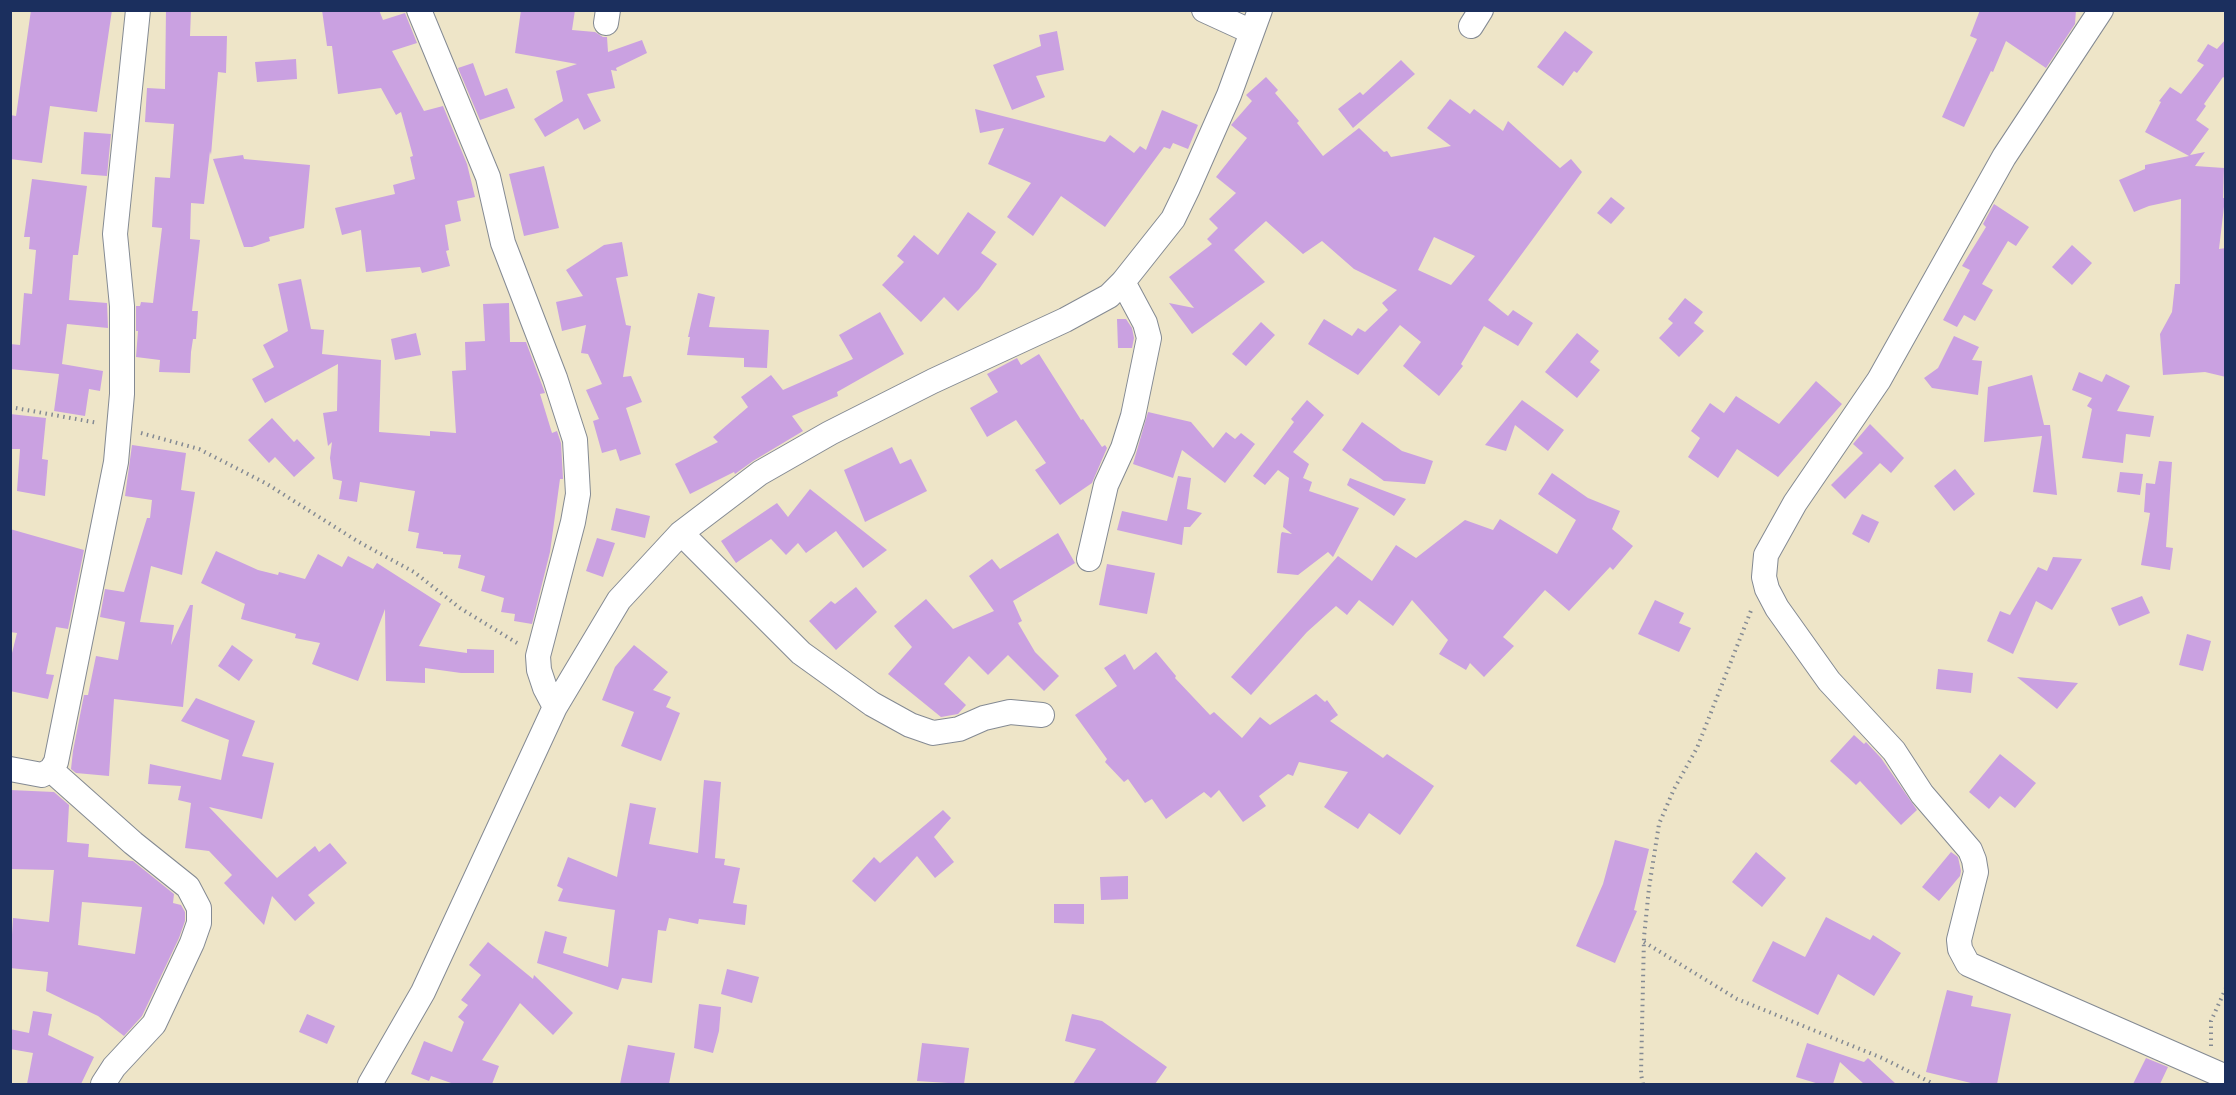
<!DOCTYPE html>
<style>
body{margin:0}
#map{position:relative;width:2236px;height:1095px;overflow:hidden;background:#eee5c8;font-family:"IM FELL DW Pica",serif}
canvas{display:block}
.frame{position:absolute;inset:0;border:12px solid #1b2f5e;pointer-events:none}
</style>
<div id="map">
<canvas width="2236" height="1095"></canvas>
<div class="frame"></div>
</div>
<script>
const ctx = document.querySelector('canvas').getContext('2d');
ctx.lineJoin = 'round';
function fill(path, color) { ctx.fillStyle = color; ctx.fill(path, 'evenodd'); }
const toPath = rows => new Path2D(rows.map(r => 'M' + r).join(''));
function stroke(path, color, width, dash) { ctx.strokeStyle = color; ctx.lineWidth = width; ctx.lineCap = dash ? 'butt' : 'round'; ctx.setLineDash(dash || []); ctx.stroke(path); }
fill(toPath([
 [31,10,112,10,97,112,50,106,42,163,10,159,10,115,16,116],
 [166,10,191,10,190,36,227,36,226,73,218,72,211,155,210,151,204,204,191,203,190,239,200,240,192,311,198,311,196,339,193,339,191,352,190,373,159,372,160,360,136,357,138,331,136,331,136,306,140,306,141,302,153,303,162,228,152,227,155,177,170,178,174,124,145,122,147,88,165,89],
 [322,10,379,10,383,20,405,13,417,43,392,51,424,111,443,106,467,164,475,197,457,201,461,221,445,225,449,250,446,251,450,266,422,273,420,267,366,272,361,230,342,235,335,208,395,194,393,185,415,179,410,157,413,156,401,112,396,115,381,88,338,94,332,46,327,46],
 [521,10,575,10,572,30,595,32,603,37,607,37,608,52,642,40,647,53,616,68,617,71,611,70,615,88,587,94,601,121,584,130,578,118,545,137,534,119,563,101,556,71,577,64,515,53],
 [1980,10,2076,10,2075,24,2046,68,2006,41,1993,72,1991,71,1964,127,1942,117,1977,39,1970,36],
 [1057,31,1064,70,1036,76,1045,97,1012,110,993,65,1041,46,1039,35],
 [1565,31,1593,52,1577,73,1574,71,1563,86,1537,67],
 [2226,39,2226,79,2223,77,2204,104,2206,106,2196,120,2209,129,2190,155,2205,152,2195,166,2224,168,2223,198,2225,198,2219,249,2226,248,2226,377,2205,372,2163,375,2160,334,2172,312,2175,284,2180,284,2181,199,2149,206,2134,212,2119,180,2145,169,2145,165,2189,156,2145,132,2161,102,2159,101,2170,87,2181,94,2204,65,2197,61,2208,44,2217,49],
 [296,59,297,79,257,82,255,62],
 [1401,60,1415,74,1353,128,1338,109,1360,92,1363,95],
 [473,63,485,96,507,88,515,108,480,120,458,68],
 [1266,77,1278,90,1275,93,1299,121,1297,123,1323,156,1359,128,1384,152,1387,151,1391,157,1451,146,1427,128,1450,99,1470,114,1474,109,1503,131,1508,121,1560,168,1571,159,1582,172,1488,300,1508,316,1513,310,1533,323,1518,346,1484,326,1461,364,1463,366,1439,396,1403,366,1421,342,1400,325,1358,375,1308,344,1324,319,1352,336,1358,328,1365,332,1388,310,1382,303,1397,290,1354,269,1322,241,1303,254,1266,221,1234,250,1265,282,1192,334,1169,303,1194,308,1169,277,1212,244,1207,239,1218,228,1209,219,1236,193,1216,177,1247,138,1231,125,1252,101,1246,95],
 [1434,237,1475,256,1451,285,1418,270],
 [975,109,1105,142,1110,135,1134,153,1140,146,1146,150,1162,110,1198,125,1188,149,1173,143,1170,149,1164,147,1105,227,1061,196,1033,236,1007,217,1031,183,988,164,1004,128,980,133],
 [84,132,111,134,107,176,81,174],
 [243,155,244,159,310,165,304,228,269,237,270,241,252,247,244,247,213,159],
 [544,166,559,228,524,236,509,174],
 [32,179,87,186,78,255,73,255,69,300,107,303,108,328,67,324,62,364,103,371,100,391,89,389,85,416,54,411,59,374,10,369,10,344,20,345,24,293,32,294,36,250,29,249,30,237,24,237],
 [1611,197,1625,208,1611,224,1597,213],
 [1994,204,2029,227,2016,246,2008,241,1982,284,1993,290,1975,321,1964,315,1957,327,1943,320,1970,270,1962,266,1986,227,1983,224],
 [968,212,996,232,981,253,997,264,979,289,958,311,944,297,921,322,882,285,904,262,897,256,914,235,938,255],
 [622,242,628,276,616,278,626,325,631,326,623,377,631,376,642,402,626,408,641,454,620,461,616,449,602,453,593,421,599,419,586,390,602,384,588,354,581,353,586,325,562,331,556,302,583,296,566,270,604,245],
 [2072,245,2092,263,2072,285,2052,267],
 [301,279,311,329,324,330,322,354,381,360,379,432,430,436,430,431,456,433,452,371,466,370,465,342,485,341,483,304,509,303,510,342,526,342,545,393,540,394,552,433,557,431,561,443,563,479,560,479,550,552,532,624,514,621,515,614,501,612,504,598,481,591,485,576,458,568,461,555,443,554,443,552,416,548,419,533,408,531,415,491,360,482,357,502,339,499,342,481,333,479,330,458,332,442,328,446,323,413,337,411,338,364,265,403,252,379,274,367,263,345,288,331,278,284],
 [698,293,715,297,709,327,769,330,767,368,744,367,744,358,687,355,690,337,688,337],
 [1685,298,1703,312,1694,323,1704,331,1679,357,1659,338,1673,323,1668,319],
 [880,312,904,354,837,392,838,396,792,416,803,431,753,461,735,474,734,472,690,494,675,464,718,442,713,437,748,407,741,397,771,375,783,390,853,359,839,335],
 [1117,319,1126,319,1132,328,1134,338,1132,348,1118,348],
 [1261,322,1275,335,1246,366,1232,354],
 [416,333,421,355,395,360,391,339],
 [1577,333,1599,351,1590,362,1600,370,1577,398,1545,372],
 [1954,336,1979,347,1972,360,1982,361,1978,395,1932,388,1924,378,1938,368],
 [1039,354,1081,420,1083,419,1102,447,1105,445,1107,448,1092,483,1060,505,1035,470,1046,463,1016,420,987,437,970,408,998,392,987,374,1017,358,1021,365],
 [2079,372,2102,382,2106,374,2130,386,2117,411,2154,416,2150,437,2126,434,2123,463,2082,458,2092,409,2087,406,2092,398,2072,390],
 [2032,375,2044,425,2050,425,2057,495,2033,492,2042,436,1984,442,1988,387],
 [1816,381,1842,404,1778,477,1737,449,1718,478,1688,457,1700,438,1691,431,1710,403,1724,413,1736,396,1779,424],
 [1307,400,1324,415,1293,452,1309,464,1303,478,1312,482,1309,491,1359,508,1333,557,1328,552,1298,575,1277,573,1281,534,1282,532,1292,534,1283,527,1289,478,1278,470,1265,485,1253,476,1294,422,1291,419],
 [1522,400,1564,430,1548,451,1515,425,1506,451,1485,445],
 [1148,412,1191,422,1213,448,1226,432,1235,439,1241,433,1255,444,1225,483,1182,450,1173,478,1133,464],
 [10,414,46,418,42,459,48,460,45,496,17,491,20,449,10,449],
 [272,418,294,442,297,439,315,458,294,477,275,457,269,463,248,440],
 [1362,422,1402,451,1433,461,1425,484,1384,481,1342,450],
 [1870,424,1904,458,1891,473,1880,463,1845,499,1831,485,1863,453,1853,444],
 [132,445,186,453,181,490,195,492,182,575,151,566,140,622,174,625,171,645,190,605,193,605,183,707,114,699,109,776,76,773,71,769,73,751,84,695,88,695,96,656,118,660,125,622,100,617,105,589,124,592,147,518,150,518,152,500,125,496],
 [892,447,900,464,911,459,927,491,865,522,844,470],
 [2159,461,2172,462,2166,547,2173,548,2170,570,2141,565,2150,513,2144,512,2146,483,2155,484],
 [1955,469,1975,494,1954,511,1934,486],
 [2120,472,2143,474,2140,495,2117,492],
 [1552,473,1588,498,1620,511,1612,529,1633,546,1613,570,1610,567,1569,611,1545,590,1503,637,1514,646,1484,677,1470,663,1466,670,1439,654,1448,640,1412,600,1393,626,1359,600,1347,615,1336,606,1307,632,1251,695,1231,677,1338,556,1372,581,1396,545,1416,558,1465,520,1493,530,1500,519,1557,554,1576,520,1538,494],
 [1178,476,1191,478,1187,509,1202,513,1190,527,1184,527,1182,545,1117,530,1122,511,1167,521],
 [1350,478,1406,499,1394,516,1347,485],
 [810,489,887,550,863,568,836,531,806,553,798,543,786,555,771,539,736,563,721,541,777,503,788,517],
 [616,508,650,516,645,538,611,530],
 [1862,514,1879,522,1869,543,1852,534],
 [10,529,84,550,68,629,56,627,46,674,54,675,48,699,10,691,10,661,17,633,10,632],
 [1058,533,1075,563,1013,601,1022,621,1018,623,1035,652,1059,676,1044,691,1008,655,988,675,969,656,944,684,966,705,958,714,941,717,888,674,912,647,894,626,926,599,953,629,994,611,969,576,992,559,1000,569],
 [597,538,615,543,603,577,586,571],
 [216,551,258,570,278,575,279,572,305,579,318,554,342,567,348,556,373,569,377,563,441,604,419,646,467,653,467,649,494,650,494,673,461,673,425,668,425,683,386,681,385,609,358,681,312,664,320,643,295,638,296,634,241,619,245,604,201,583],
 [2053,557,2082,559,2052,610,2036,601,2013,654,1987,641,2000,611,2010,615,2038,567,2047,571],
 [1107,564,1155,573,1147,614,1099,605],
 [856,587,877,612,836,650,809,621,831,601,835,604],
 [2142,596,2150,613,2119,626,2111,608],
 [1655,600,1684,613,1679,623,1691,628,1679,652,1638,634],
 [2187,634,2211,641,2203,671,2179,665],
 [232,645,253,660,239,681,218,666],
 [634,645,668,672,653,690,671,697,666,707,680,713,661,761,621,746,634,712,602,700,615,667],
 [1156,652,1176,676,1175,678,1210,715,1214,712,1242,738,1260,717,1270,725,1316,694,1325,702,1327,700,1338,715,1330,721,1383,758,1387,754,1434,786,1400,835,1369,813,1358,829,1324,807,1348,772,1299,762,1293,776,1288,774,1259,796,1266,806,1243,822,1219,790,1211,798,1204,792,1166,819,1152,799,1145,803,1128,779,1124,782,1105,762,1107,759,1075,715,1117,686,1104,668,1125,654,1134,670],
 [1938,669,1973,673,1971,693,1936,689],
 [2017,677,2078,683,2057,709],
 [196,698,255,721,242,756,274,763,262,819,209,807,277,878,315,846,319,852,330,843,347,863,308,895,315,903,295,921,272,896,264,925,224,883,232,875,209,851,185,848,191,803,178,800,181,786,148,784,150,764,221,780,229,740,181,721],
 [1854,735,1864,744,1866,742,1881,758,1917,810,1901,825,1860,781,1856,785,1830,761],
 [2000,754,2036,783,2015,808,2000,796,1989,809,1969,792],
 [704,780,721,782,715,858,725,859,724,865,740,868,733,903,747,905,745,925,699,919,698,924,669,918,666,931,658,930,652,983,622,978,618,990,537,963,545,931,567,937,563,953,608,967,615,910,558,901,563,889,557,886,568,857,617,877,630,803,656,808,649,844,698,853],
 [10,790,54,792,69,805,67,842,89,844,88,857,133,861,174,894,173,903,181,905,185,912,185,921,179,938,142,1016,124,1036,98,1016,46,991,48,972,10,968,13,918,49,922,54,870,10,869],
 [82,902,142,907,135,954,78,945],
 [943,810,951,818,934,837,954,862,935,878,917,856,875,902,852,881,874,857,880,863],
 [1615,840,1649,849,1634,910,1637,911,1615,963,1576,946,1603,884],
 [1756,852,1786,878,1762,907,1732,882],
 [1951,852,1958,857,1961,871,1960,876,1939,901,1922,887],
 [1128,876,1128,899,1101,900,1100,877],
 [1054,904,1084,904,1084,924,1054,923],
 [1826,917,1870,940,1873,935,1901,953,1874,996,1838,974,1818,1015,1752,981,1773,941,1805,957],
 [488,942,533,979,534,975,573,1013,553,1035,520,1003,482,1060,499,1066,492,1084,454,1084,431,1076,429,1081,411,1074,424,1041,452,1052,464,1022,458,1017,468,1005,461,1000,481,975,469,965],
 [727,969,759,977,752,1003,721,994],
 [1947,990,1973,996,1971,1006,2011,1014,1997,1084,1975,1084,1926,1072],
 [699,1004,721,1007,719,1031,713,1053,694,1048],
 [33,1011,52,1014,48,1035,94,1057,81,1084,27,1084,33,1053,10,1049,10,1029,29,1033],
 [307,1014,335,1026,327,1044,299,1032],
 [1072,1014,1102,1021,1167,1067,1155,1084,1073,1084,1096,1049,1065,1041],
 [922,1043,969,1048,964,1084,917,1081],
 [1807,1043,1864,1062,1868,1058,1896,1084,1864,1084,1840,1062,1833,1084,1819,1084,1796,1077],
 [628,1045,675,1053,669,1084,620,1084],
 [2146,1058,2168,1067,2160,1084,2133,1084]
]), '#caa1e1');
const street = toPath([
 [419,10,488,177,503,243,555,378,575,440,578,494,573,522,538,656,539,670,545,688,555,707],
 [1204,10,1252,32],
 [2101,10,2004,157,1879,380,1795,503,1766,555,1764,577,1767,589,1777,608,1829,681,1894,751,1922,794,1970,850,1974,860,1976,872,1959,940,1960,949,1968,964,2226,1077],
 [606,23,608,10],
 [1471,26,1481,10],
 [681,533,801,653,872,704,910,725,933,733,959,729,984,718,1010,712,1042,715],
 [1089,559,1106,485,1123,448,1133,416,1149,338,1145,323,1123,282],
 [10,769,42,775,51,770,56,762,116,462,122,394,122,306,115,234,138,10],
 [51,770,133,843,188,887,199,908,199,923,192,943,154,1024,114,1067,103,1084],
 [370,1084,423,992,555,707,619,600,681,533,760,473,830,433,933,381,1065,320,1109,296,1123,282,1173,219,1188,188,1229,95,1260,10]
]);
stroke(street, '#848a93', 26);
stroke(toPath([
 [10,407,98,423],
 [141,433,199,449,267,484,357,541,414,572,460,608,517,643],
 [1644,942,1737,999,1882,1058,1934,1084],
 [2211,1046,2211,1021,2226,988],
 [1643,1084,1641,1074,1644,937,1649,888,1659,824,1674,789,1697,748,1752,608]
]), '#848a93', 4, [1.5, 4.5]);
stroke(street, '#fff', 24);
</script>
